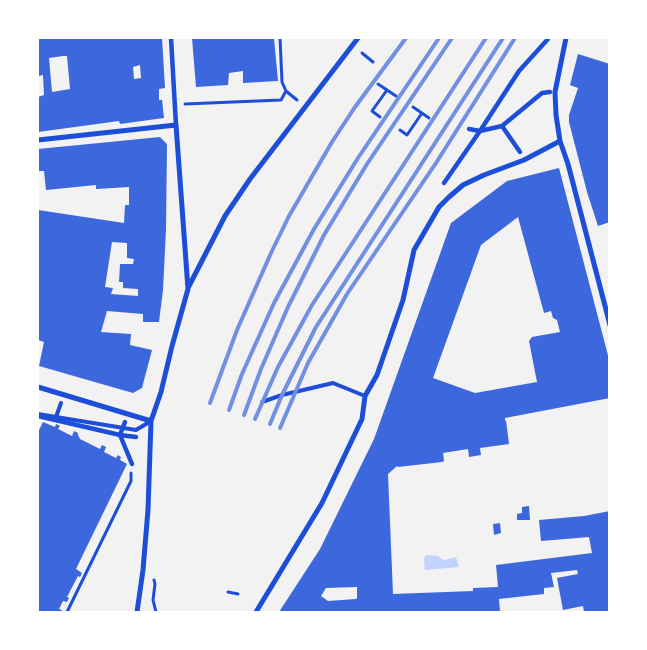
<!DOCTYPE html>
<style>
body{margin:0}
#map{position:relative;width:647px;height:650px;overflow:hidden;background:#f2f2f2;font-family:"Fira Sans",sans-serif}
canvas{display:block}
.frame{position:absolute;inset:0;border:39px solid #fff;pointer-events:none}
</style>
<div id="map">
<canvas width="647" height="650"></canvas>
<div class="frame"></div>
</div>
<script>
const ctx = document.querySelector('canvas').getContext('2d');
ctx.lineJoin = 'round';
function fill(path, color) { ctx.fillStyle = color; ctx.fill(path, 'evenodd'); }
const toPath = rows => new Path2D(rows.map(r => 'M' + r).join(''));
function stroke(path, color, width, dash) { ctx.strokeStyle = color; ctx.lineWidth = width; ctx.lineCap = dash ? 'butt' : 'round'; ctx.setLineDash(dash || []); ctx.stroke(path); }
fill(toPath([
 [426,555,438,556,441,559,445,560,456,557,459,567,425,570,424,559]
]), '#bfd3fe');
fill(toPath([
 [56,38,162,38,165,88,159,89,159,100,162,100,164,118,120,124,119,121,38,132,38,97,44,95,43,75,38,76,38,39],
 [63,56,67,56,70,89,52,92,49,58],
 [140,65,141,78,134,79,133,67],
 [192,38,274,38,278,81,243,83,243,71,229,73,228,85,196,87],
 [578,54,610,64,610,222,598,226,587,192,569,122,569,115,578,88,570,85],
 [160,137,167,144,166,229,163,290,159,322,143,322,143,314,107,311,101,332,131,334,130,345,152,350,142,388,133,393,39,366,44,342,38,340,38,210,124,223,125,205,129,205,129,187,96,189,96,185,46,190,44,171,38,171,38,149],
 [112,242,127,243,127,258,134,259,133,264,120,264,119,282,123,282,123,288,138,289,138,296,111,294,113,288,105,287],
 [559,168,610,363,610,398,505,418,505,421,506,420,509,444,480,448,481,455,469,457,468,449,443,453,444,461,442,462,398,467,397,466,388,474,393,594,473,591,473,588,498,587,496,565,592,553,589,537,541,541,539,520,584,516,610,511,610,612,584,612,583,606,563,610,557,578,578,574,577,570,551,573,554,587,544,588,544,594,499,599,500,612,279,612,320,549,374,439,451,223,507,181],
 [518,217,544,313,551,311,553,318,557,320,560,332,532,337,529,341,537,382,475,393,433,378,481,245],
 [357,587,357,598,356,599,328,601,321,596,326,588],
 [43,422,55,427,56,424,60,426,58,429,72,436,74,431,78,433,78,435,80,439,100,449,102,445,106,447,104,452,116,458,118,455,121,457,120,460,127,464,76,569,82,573,80,577,78,576,67,597,69,598,67,602,63,601,59,609,62,610,61,612,38,612,38,432],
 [529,506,530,520,517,520,517,514,522,513,522,507],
 [500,523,501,533,494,535,493,524]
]), '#3d67dc');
stroke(toPath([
 [280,38,282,82,286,91],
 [362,53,373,62],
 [378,84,396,96],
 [185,104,281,100,286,91,297,100],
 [413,107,429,118],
 [380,117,372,111,387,90],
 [400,130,407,135,422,113],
 [154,580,155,584,153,600,156,612],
 [228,592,238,594],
 [67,612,131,481,131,473]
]), '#1d4ed8', 3);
stroke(toPath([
 [262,402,282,395,333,383,365,396],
 [38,414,56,417,61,403],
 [56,417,136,430,151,421]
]), '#1d4ed8', 4);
stroke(toPath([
 [171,38,176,125],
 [502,126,542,93,550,92],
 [469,129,480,131,502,126,520,152],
 [444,183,480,131,519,71,548,39],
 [38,416,120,435,136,437],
 [125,422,120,435,132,464]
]), '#1d4ed8', 4.5);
stroke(toPath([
 [566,38,555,92,556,115,560,141,568,164,610,325],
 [38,140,176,125,188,289,172,346,161,392,151,421,148,510,143,570,137,612],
 [188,288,225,216,250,179,358,38],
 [38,387,151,421],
 [256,612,322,503,362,419,365,396,377,375,403,300,414,250,439,207,449,197,463,185,484,175,524,160,560,141]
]), '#1d4ed8', 5);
stroke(toPath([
 [210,403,237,330,271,253,289,216,332,142,355,107,406,38],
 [229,410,242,374,274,303,314,229,358,158,439,38],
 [244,415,261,369,288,307,324,235,367,164,452,38],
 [255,419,278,367,312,305,486,38],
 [270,424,282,395,316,327,503,38],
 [280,428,308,363,347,294,436,163,515,38]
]), '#7290e2', 4);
</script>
